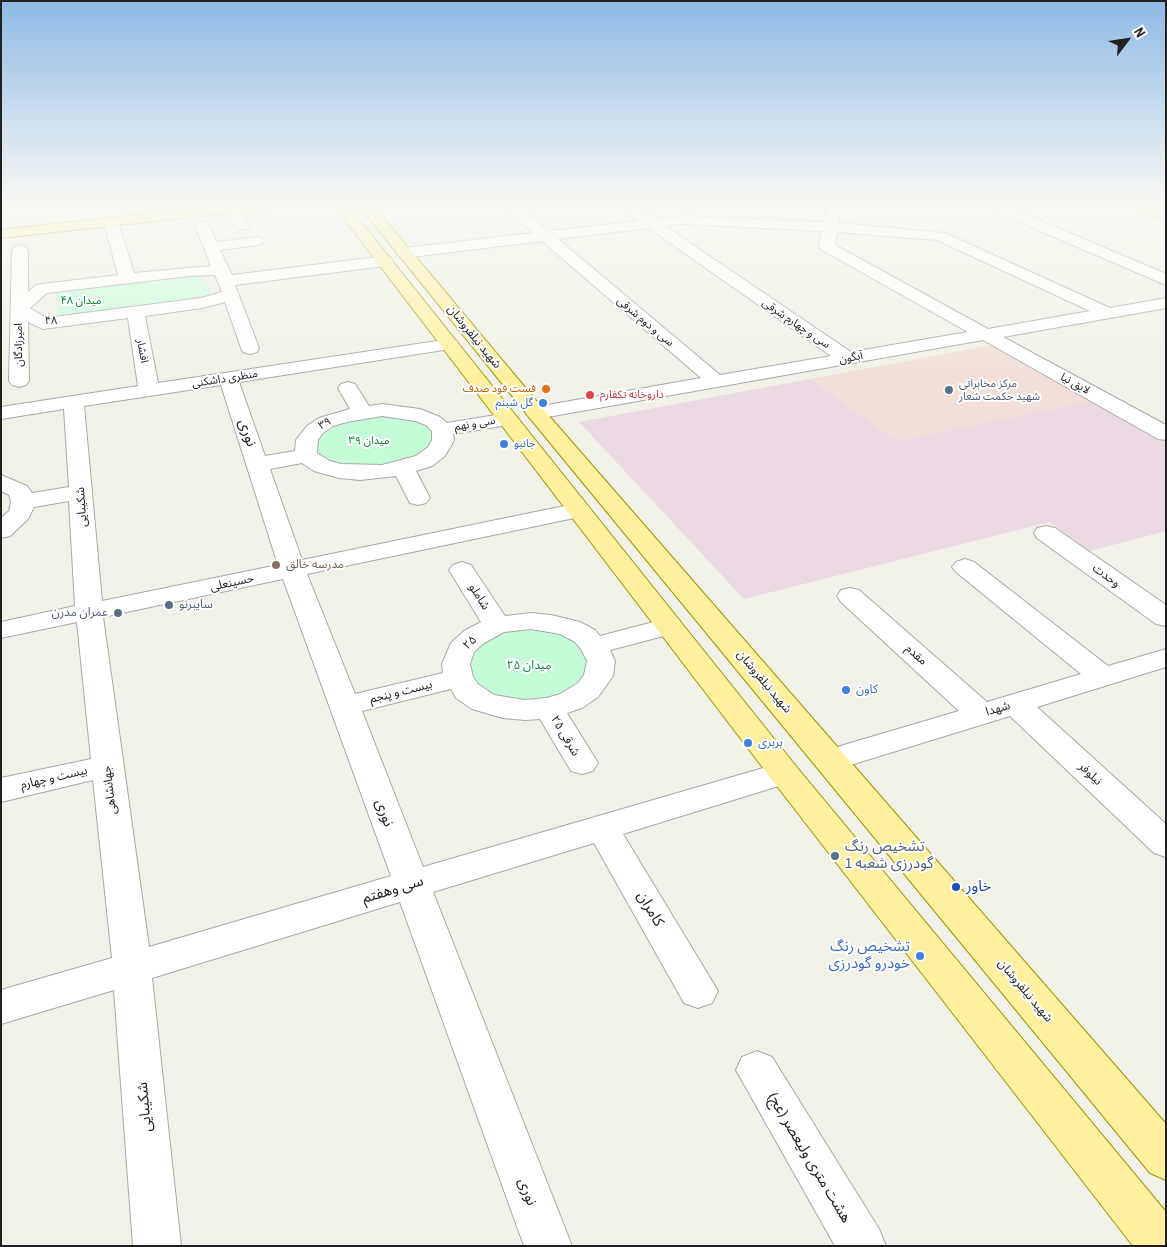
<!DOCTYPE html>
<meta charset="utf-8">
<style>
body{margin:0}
#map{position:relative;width:1167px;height:1247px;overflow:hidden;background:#f2f1e7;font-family:"Archivo Narrow",sans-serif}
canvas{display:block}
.frame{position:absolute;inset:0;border:2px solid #212121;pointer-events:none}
.north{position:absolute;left:1102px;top:15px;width:50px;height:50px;-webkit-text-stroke:4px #fff;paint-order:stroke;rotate:59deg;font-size:14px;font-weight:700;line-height:20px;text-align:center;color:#212121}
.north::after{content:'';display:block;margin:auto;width:18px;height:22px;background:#212121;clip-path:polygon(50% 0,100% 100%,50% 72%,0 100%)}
</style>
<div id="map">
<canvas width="1167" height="1247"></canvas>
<div class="frame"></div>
<div class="north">N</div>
</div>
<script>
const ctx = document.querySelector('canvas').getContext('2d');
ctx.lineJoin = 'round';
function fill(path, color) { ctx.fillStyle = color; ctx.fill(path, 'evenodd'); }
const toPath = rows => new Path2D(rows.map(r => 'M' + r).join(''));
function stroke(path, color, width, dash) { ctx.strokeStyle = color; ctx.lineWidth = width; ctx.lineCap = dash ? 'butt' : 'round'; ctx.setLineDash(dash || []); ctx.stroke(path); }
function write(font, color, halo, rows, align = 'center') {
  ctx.font = font + ' "Archivo Narrow","Noto Sans Arabic",sans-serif'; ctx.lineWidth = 4; ctx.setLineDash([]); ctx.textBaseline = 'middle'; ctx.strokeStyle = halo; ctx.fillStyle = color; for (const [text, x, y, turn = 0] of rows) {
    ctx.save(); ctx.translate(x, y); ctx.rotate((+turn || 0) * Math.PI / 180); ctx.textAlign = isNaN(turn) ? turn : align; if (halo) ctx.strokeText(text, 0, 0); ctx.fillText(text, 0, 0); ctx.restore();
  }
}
fill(toPath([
 [992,345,1090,401,897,441,810,379]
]), '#f2dfd7');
fill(toPath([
 [810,379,897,441,1090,401,1166,443,1166,531,1090,551,1049,522,744,599,579,422]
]), '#ebd9e3');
fill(toPath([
 [203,274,212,296,58,317,56,292],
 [402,411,442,430,424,461,360,473,322,466,306,446,314,430,362,412],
 [533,630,550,632,566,637,578,645,585,655,588,666,583,678,572,689,556,697,535,702,495,696,481,687,472,676,471,663,476,652,485,643,499,635,515,631]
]), '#c4fcd8');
const minor = toPath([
 [14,203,28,203,28,207,26,210,16,210,14,203],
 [499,203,515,203,548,231,639,221,615,203,631,203,655,219,683,216,824,222,827,203,841,203,838,223,945,233,1110,308,1166,298,1166,308,1003,337,1166,425,1166,440,1158,439,983,340,536,419,529,417,526,413,529,409,536,407,701,378,542,241,404,258,399,256,396,253,399,250,404,248,533,233,499,203],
 [683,224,822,231,819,247,822,250,968,332,851,352,665,226,683,224],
 [649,228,831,356,720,375,558,239,649,228],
 [837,232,937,240,1090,311,988,329,835,245,837,232],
 [980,203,999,203,1166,274,1166,285,982,206,980,203],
 [232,205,239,209,249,226,247,229,237,229,235,226,225,209,232,205],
 [111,218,116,219,118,222,134,273,211,266,195,225,197,222,202,221,207,222,217,242,257,237,262,238,264,241,262,244,257,245,220,250,232,275,385,256,391,258,393,261,391,264,385,266,235,285,259,348,257,352,250,354,243,352,241,348,225,302,202,308,145,316,158,383,450,339,456,340,459,344,456,348,450,349,239,382,265,456,295,451,296,440,307,426,319,418,350,409,338,388,341,384,348,382,355,384,369,406,382,404,420,409,440,417,447,423,508,413,515,415,518,419,515,423,508,425,453,434,454,440,445,456,432,466,416,471,430,498,426,503,418,505,410,503,396,476,360,480,339,478,314,471,302,463,270,469,302,560,579,503,587,505,591,510,587,515,579,517,307,574,355,694,443,673,442,664,451,643,464,631,481,622,449,570,453,565,462,562,471,565,505,616,531,613,551,615,580,622,595,630,600,636,669,618,679,620,683,626,679,632,610,650,615,661,613,676,598,697,582,708,567,713,598,763,593,771,582,774,571,771,540,719,525,720,503,718,472,709,456,698,451,689,362,711,423,867,784,762,795,765,800,773,795,781,623,834,718,991,712,1003,698,1008,684,1003,594,843,433,892,572,1246,524,1246,400,902,152,978,181,1246,133,1246,114,990,1,1024,1,990,112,958,93,780,1,802,1,778,91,759,77,622,1,638,1,622,75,606,69,501,34,507,28,519,10,536,1,538,1,518,9,511,11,502,9,495,1,491,1,475,27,486,32,493,69,487,64,409,1,419,1,407,138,386,128,318,43,329,28,322,29,381,26,385,19,387,12,385,9,381,12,250,15,247,20,245,25,247,28,250,28,292,36,285,42,284,118,275,104,222,106,219,111,218],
 [215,275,222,292,201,298,46,318,30,308,47,293,189,276,215,275],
 [221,385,278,565,102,601,84,406,221,385],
 [382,416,415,421,426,425,432,431,432,440,428,447,416,456,382,465,341,464,330,461,317,453,318,440,322,434,333,426,347,422,382,416],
 [283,579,391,876,149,947,103,617,283,579],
 [531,629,560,634,575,642,581,649,587,661,584,675,578,683,560,694,547,698,525,700,494,695,478,684,473,677,470,664,474,652,484,643,504,632,531,629],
 [1046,526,1055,528,1166,605,1166,626,1156,624,1037,538,1034,533,1037,528,1046,526],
 [965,559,974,562,1108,666,1166,649,1166,667,1037,707,1166,824,1166,857,1154,853,1010,716,831,771,820,768,815,760,820,752,959,711,841,602,837,596,841,590,850,588,859,590,987,702,1081,674,956,572,952,567,956,562,965,559],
 [757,1051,772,1057,879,1229,886,1246,835,1246,736,1070,742,1057,757,1051]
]);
const major = toPath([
 [243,203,290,203,283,207,1,238,1,230,243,203],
 [332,203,346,203,795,765,1166,1212,1166,1246,1133,1246,773,781,332,203],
 [357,203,371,203,543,409,1166,1124,1166,1180,1150,1173,529,417,357,203],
 [1125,203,1145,203,1166,211,1166,220,1127,206,1125,203]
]);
stroke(minor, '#a8a8a8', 2);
stroke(major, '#9e9600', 2);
fill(minor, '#fff');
fill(major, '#fff09f');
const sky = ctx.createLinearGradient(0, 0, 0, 378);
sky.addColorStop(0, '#8ebae5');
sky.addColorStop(0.54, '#f9f9f4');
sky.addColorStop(1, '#f9f9f400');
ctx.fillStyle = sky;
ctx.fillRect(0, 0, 1167, 378);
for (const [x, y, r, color] of [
 [546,389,5,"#e8710a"],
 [949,390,5,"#5c6f8a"],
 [590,395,5,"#e0444e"],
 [543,403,5,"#3f7fe0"],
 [504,444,5,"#3f7fe0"],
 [276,565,5,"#8d6e63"],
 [169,605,5,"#5c6f8a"],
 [118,613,5,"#5c6f8a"],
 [846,690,5,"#3f7fe0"],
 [748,743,5,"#3f7fe0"],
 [835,856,5,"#5c6f8a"],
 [956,887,5,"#1a4fb4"],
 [920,956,5,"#3f7fe0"]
]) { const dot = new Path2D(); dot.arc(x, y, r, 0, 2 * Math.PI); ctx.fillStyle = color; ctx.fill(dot); stroke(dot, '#fff', 2); }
write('11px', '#078735', '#fff', [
 ["میدان ۴۸",81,301],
 ["میدان ۳۹",369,441]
]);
write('11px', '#212121', '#fff', [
 ["۴۸",51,321,-1],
 ["سی و دوم شرقی",645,322,40],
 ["سی و چهارم شرقی",796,324,34],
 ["امیرزادگان",19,345,-90],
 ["افشار",142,351,80],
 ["آبگون",851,358,-10],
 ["منظری داشکنی",225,379,-9],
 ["لایق نیا",1075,384,29],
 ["۳۹",325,424,-28],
 ["سی و نهم",475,424,-9]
]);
write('11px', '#4e5e75', '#fff', [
 ["مرکز مخابراتی",959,384],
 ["شهید حکمت شعار",959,397]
], 'left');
write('11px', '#c56008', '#fff', [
 ["فست فود صدف",536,389]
], 'right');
write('11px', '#be3a42', '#fff', [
 ["داروخانه تکفارم",600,395]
], 'left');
write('11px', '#366cbe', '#fff', [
 ["گل شبنم",533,403],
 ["جانبو",514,444,"left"]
], 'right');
write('12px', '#212121', '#fff', [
 ["شهید نیلفروشان",474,337,51],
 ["شکیبایی",82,507,-94],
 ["وحدت",1106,576,36],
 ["حسینعلی",232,583,-12],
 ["شاملو",479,597,58],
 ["۲۵",470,643,-43],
 ["مقدم",916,655,42],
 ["شهید نیلفروشان",764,682,50],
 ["بیست و پنجم",401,692,-14],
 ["شهدا",998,709,-17],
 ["۲۵ شرقی",565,736,59],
 ["نیلوفر",1090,774,43],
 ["بیست و چهارم",54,778,-13],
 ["جهانشاهی",110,790,-97],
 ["شهید نیلفروشان",1025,991,50]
]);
write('12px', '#785e54', '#fff', [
 ["مدرسه خالق",286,565]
], 'left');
write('12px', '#4e5e75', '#fff', [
 ["سایبرنو",179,605],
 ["عمران مدرن",108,613,"right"]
], 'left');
write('12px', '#078735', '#fff', [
 ["میدان ۲۵",529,666]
]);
write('12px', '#366cbe', '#fff', [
 ["کاون",856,690],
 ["بربری",758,743]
], 'left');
write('15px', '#212121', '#fff', [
 ["نوری",247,433,71],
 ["نوری",384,813,70],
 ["سی وهفتم",393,890,-17],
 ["کامران",650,909,60],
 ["شکیبایی",145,1107,-95],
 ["هشت متری ولیعصر (عج)",809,1158,59],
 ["نوری",527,1192,69]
]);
write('15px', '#4e5e75', '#fff', [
 ["تشخیص رنگ",845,847],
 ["گودرزی شعبه 1",845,864]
], 'left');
write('15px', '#164399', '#fff', [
 ["خاور",966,887]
], 'left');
write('15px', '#366cbe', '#fff', [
 ["تشخیص رنگ",910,947],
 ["خودرو گودرزی",910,964]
], 'right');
</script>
